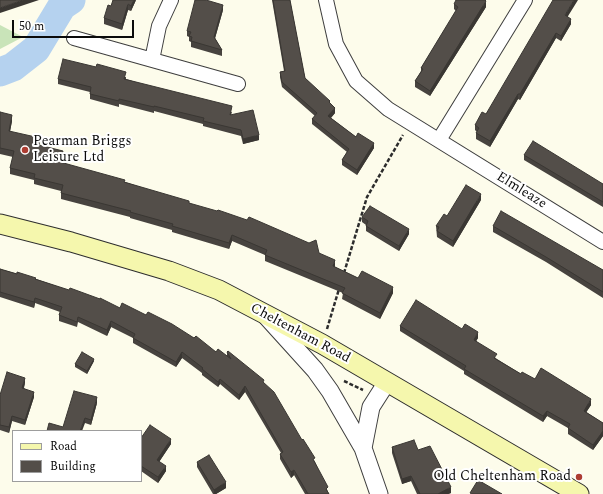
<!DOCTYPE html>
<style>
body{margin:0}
#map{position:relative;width:603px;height:494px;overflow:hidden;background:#fdfceb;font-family:Spectral,serif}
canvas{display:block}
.legend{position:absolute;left:12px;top:430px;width:130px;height:52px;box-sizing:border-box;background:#fff;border:1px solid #9d9d9d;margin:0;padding:5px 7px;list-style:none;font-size:12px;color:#0b0b0b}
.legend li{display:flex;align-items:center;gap:8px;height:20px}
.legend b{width:20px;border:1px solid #9d9d9d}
.scale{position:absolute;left:12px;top:20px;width:122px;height:18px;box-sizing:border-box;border:2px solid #0b0b0b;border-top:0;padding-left:5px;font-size:12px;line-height:14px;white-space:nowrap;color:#0b0b0b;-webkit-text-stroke:3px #fff;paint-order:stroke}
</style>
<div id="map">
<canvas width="603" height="494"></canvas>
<ul class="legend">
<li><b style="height:5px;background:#f5f7ad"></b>Road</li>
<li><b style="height:11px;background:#534e49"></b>Building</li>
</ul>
<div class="scale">50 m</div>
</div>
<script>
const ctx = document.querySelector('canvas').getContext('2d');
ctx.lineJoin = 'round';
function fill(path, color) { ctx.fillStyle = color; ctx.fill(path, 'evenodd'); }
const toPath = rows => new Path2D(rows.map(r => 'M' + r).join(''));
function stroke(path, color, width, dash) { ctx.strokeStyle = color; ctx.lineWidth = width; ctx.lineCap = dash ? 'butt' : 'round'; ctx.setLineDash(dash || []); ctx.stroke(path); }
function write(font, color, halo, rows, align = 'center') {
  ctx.font = font + ' Spectral,serif'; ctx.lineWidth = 4; ctx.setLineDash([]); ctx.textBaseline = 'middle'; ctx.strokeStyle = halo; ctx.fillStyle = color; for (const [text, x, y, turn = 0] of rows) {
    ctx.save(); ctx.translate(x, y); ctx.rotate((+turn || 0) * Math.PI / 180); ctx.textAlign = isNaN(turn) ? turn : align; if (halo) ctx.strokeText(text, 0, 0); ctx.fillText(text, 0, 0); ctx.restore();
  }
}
fill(toPath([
 [0,25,23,37,0,49]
]), '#c9e4b9');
stroke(toPath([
 [0,72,13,67,36,49,62,6,71,0]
]), '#b5d2ef', 29);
const minor = toPath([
 [326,0,336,44,356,81,388,109,603,242],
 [74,38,238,84],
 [152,60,159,26,171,0],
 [439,140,525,0]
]);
const tertiary = toPath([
 [267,317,315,370,330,391,363,448,379,494],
 [363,448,371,407,387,382]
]);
const secondary = toPath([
 [0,224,71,242,169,271,219,290,322,344,579,494]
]);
stroke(minor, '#3e3e3e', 16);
stroke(tertiary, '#3e3e3e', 19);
stroke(secondary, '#2d2d2d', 21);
stroke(toPath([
 [344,273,367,197,403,135],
 [327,329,339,289],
 [344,381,363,390]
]), '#2d2d2d', 2.5, [4, 2]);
stroke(minor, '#fff', 14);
stroke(tertiary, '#fff', 17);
stroke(secondary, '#f5f7ad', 19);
fill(toPath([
 [136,0,131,11,128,10,122,30,104,24,104,18],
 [272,0,290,0,305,78,330,103,335,113,331,118,356,137,374,148,357,175,342,165,342,160,347,152,312,124,312,119,315,116,282,87,280,77,280,72,284,71],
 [454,4,486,7,430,96,415,87,415,81,421,71,421,68,456,11,454,9],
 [223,10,215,38,222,50,222,56,191,47,191,42,189,41,189,37,187,36,187,31],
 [568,17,571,24,561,41,556,38,520,100,518,99,490,147,476,139,476,133,477,132,475,130,475,125,486,114],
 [126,77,126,79,232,112,231,115,259,140,243,144,241,136,203,126,203,124,154,111,154,113,119,104,119,107,90,99,90,92,58,84,58,79],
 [0,112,12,121,10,131,40,144,40,146,63,157,62,163,125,182,189,203,319,253,335,266,335,267,358,278,393,293,380,319,342,299,343,293,265,261,265,255,232,241,229,249,172,232,172,230,130,218,130,217,61,199,61,191,34,184,34,180,10,174,10,168,13,157,0,154],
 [524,155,603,184,603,207,524,160],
 [481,200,453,247,437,237,436,226,447,216],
 [362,217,409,234,399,251,366,231,366,225,362,222],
 [493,226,603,270,603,298,546,262,493,232],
 [0,269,36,279,120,308,146,315,194,338,216,352,227,356,227,352,264,383,315,462,329,494,305,494,294,475,291,478,280,459,280,454,281,453,245,392,239,400,220,384,218,387,202,375,202,373,182,358,176,367,133,343,133,338,111,327,107,336,78,322,77,327,59,321,59,315,60,312,35,303,34,308,0,297],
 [400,326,462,329,478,338,476,341,497,359,521,374,535,379,591,405,586,412,603,423,603,436,593,450,568,434,568,428,547,416,543,422,464,374,464,371,400,331],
 [94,361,87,374,75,367,75,364],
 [25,383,24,388,34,397,25,425,12,421,9,433,0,430,0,395],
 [97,403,91,425,85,423,63,427],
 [141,438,171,444,159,462,166,471,158,483,141,471],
 [392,447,418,450,451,493,448,494,417,494,411,481,402,484,392,453],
 [197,462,226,488,216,494,213,494,197,467]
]), '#47433f');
fill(toPath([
 [23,0,39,0,0,13,0,8],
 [134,0,136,0,131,11,131,6],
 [574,0,578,0,565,21,565,15],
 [486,1,486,7,430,96,430,91],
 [128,4,128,10,122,30,122,24],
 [223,5,223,10,214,42,214,37],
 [571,19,571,24,561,41,561,36],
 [556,33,556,38,520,100,520,94],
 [518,94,518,99,490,147,490,141],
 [335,108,335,113,328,121,328,116],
 [12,115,12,121,9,137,9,131],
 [259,135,259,140,243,144,243,139],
 [374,143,374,148,357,175,357,170],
 [63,151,63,157,60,168,60,162],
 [481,194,481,200,453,247,453,241],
 [409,229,409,234,399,251,399,246],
 [232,235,232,241,229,249,229,243],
 [335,260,335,266,333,272,333,266],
 [393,287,393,293,380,319,380,313],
 [35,298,35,303,34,308,34,302],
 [111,321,111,327,107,336,107,330],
 [478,332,478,338,474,345,474,340],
 [182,352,182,358,176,367,176,362],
 [94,359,94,361,87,374,87,371],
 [25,378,25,383,22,393,22,388],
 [220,379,220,384,218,387,218,382],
 [245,386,245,392,239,400,239,395],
 [34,392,34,397,25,425,25,420],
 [97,397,97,403,91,425,91,420],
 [591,399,591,405,584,416,584,411],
 [547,411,547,416,543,422,543,416],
 [12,416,12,421,9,433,9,427],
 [85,418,85,423,82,431,80,431],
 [603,431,603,436,593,450,593,445],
 [171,439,171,444,157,465,157,460],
 [166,466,166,471,158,483,158,477],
 [294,470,294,475,291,478,291,472],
 [411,476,411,481,402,484,402,479],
 [226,482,226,488,216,494,214,494,214,490],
 [451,487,451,493,448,494,438,494]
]), '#3a3733');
const building = toPath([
 [0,0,23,0,0,8,0,0],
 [113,0,134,0,131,6,128,4,122,24,104,18,108,5,111,6,113,0],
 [195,0,206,0,223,5,214,37,222,50,191,41,192,37,189,36,191,32,187,31,195,0],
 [273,0,290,0,305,78,330,101,329,102,335,108,328,116,356,137,358,133,374,143,357,170,342,160,349,149,312,119,317,113,282,82,280,72,285,71,273,0],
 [456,0,485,0,486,1,430,91,415,81,423,69,421,68,458,7,454,4,456,0],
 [553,0,574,0,565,15,571,19,561,36,556,33,520,94,518,94,490,141,476,133,479,128,475,125,482,112,486,114,553,0],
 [63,59,96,67,97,64,126,72,124,79,232,106,230,115,253,110,259,135,243,139,241,130,203,121,204,118,154,106,154,107,119,99,119,101,90,94,91,87,58,79,63,59],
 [0,112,12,115,9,131,40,138,39,145,63,151,60,162,125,180,124,182,189,201,189,203,217,211,218,210,247,220,249,217,309,243,316,240,319,253,335,260,333,266,358,278,362,271,393,287,380,313,342,293,345,288,265,255,267,250,232,235,229,243,172,226,173,224,130,212,131,211,61,193,63,185,34,178,35,174,10,168,14,151,0,148,0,112],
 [533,141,603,184,603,202,524,155,533,141],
 [466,185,481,194,453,241,437,231,439,227,436,226,444,214,447,216,466,185],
 [370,206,409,229,399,246,366,226,368,221,362,217,370,206],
 [501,211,603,270,603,292,546,257,493,226,501,211],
 [0,269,17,274,17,272,36,278,35,279,69,290,70,288,100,299,100,298,120,308,122,303,146,315,148,312,172,324,194,338,196,336,216,352,218,349,231,359,227,352,228,351,264,380,263,382,274,392,302,440,303,439,315,458,313,459,328,487,326,489,329,494,308,494,294,470,291,472,280,454,283,452,245,386,239,395,220,379,218,382,202,369,203,368,182,352,176,362,133,338,135,334,111,321,107,330,78,317,77,322,59,315,62,307,35,298,34,302,0,292,0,269],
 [416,300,462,329,465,324,478,332,474,340,497,354,494,358,521,374,522,372,535,379,541,368,591,399,584,411,603,423,603,431,593,445,568,428,570,424,547,411,543,416,464,369,466,366,400,326,416,300],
 [82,352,94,359,87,371,75,364,82,352],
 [7,372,25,378,22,388,34,392,25,420,12,416,9,427,0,425,0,395,7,372],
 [74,391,97,397,91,420,85,418,80,431,47,431,49,423,63,427,74,391],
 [150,425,171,439,157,460,166,466,158,477,141,466,141,438,150,425],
 [414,440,418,450,430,446,451,487,438,494,420,494,411,476,402,479,392,447,414,440],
 [209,455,226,482,214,490,197,462,209,455],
 [478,480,502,494,472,494,470,493,478,480]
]);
fill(building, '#534e49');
stroke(building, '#3a3733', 1);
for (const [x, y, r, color] of [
 [25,150,4,"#ad3d32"],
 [579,477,4,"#ad3d32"]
]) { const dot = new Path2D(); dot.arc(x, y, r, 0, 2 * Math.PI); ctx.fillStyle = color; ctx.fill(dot); stroke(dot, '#fff', 1.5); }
write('14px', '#0b0b0b', '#fff', [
 ["Pearman Briggs",33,142],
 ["Leisure Ltd",33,158],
 ["Old Cheltenham Road",571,477,"right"]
], 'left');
write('14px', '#0b0b0b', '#fff', [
 ["Elmleaze",521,191,32],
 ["Cheltenham Road",300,334,28]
]);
</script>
